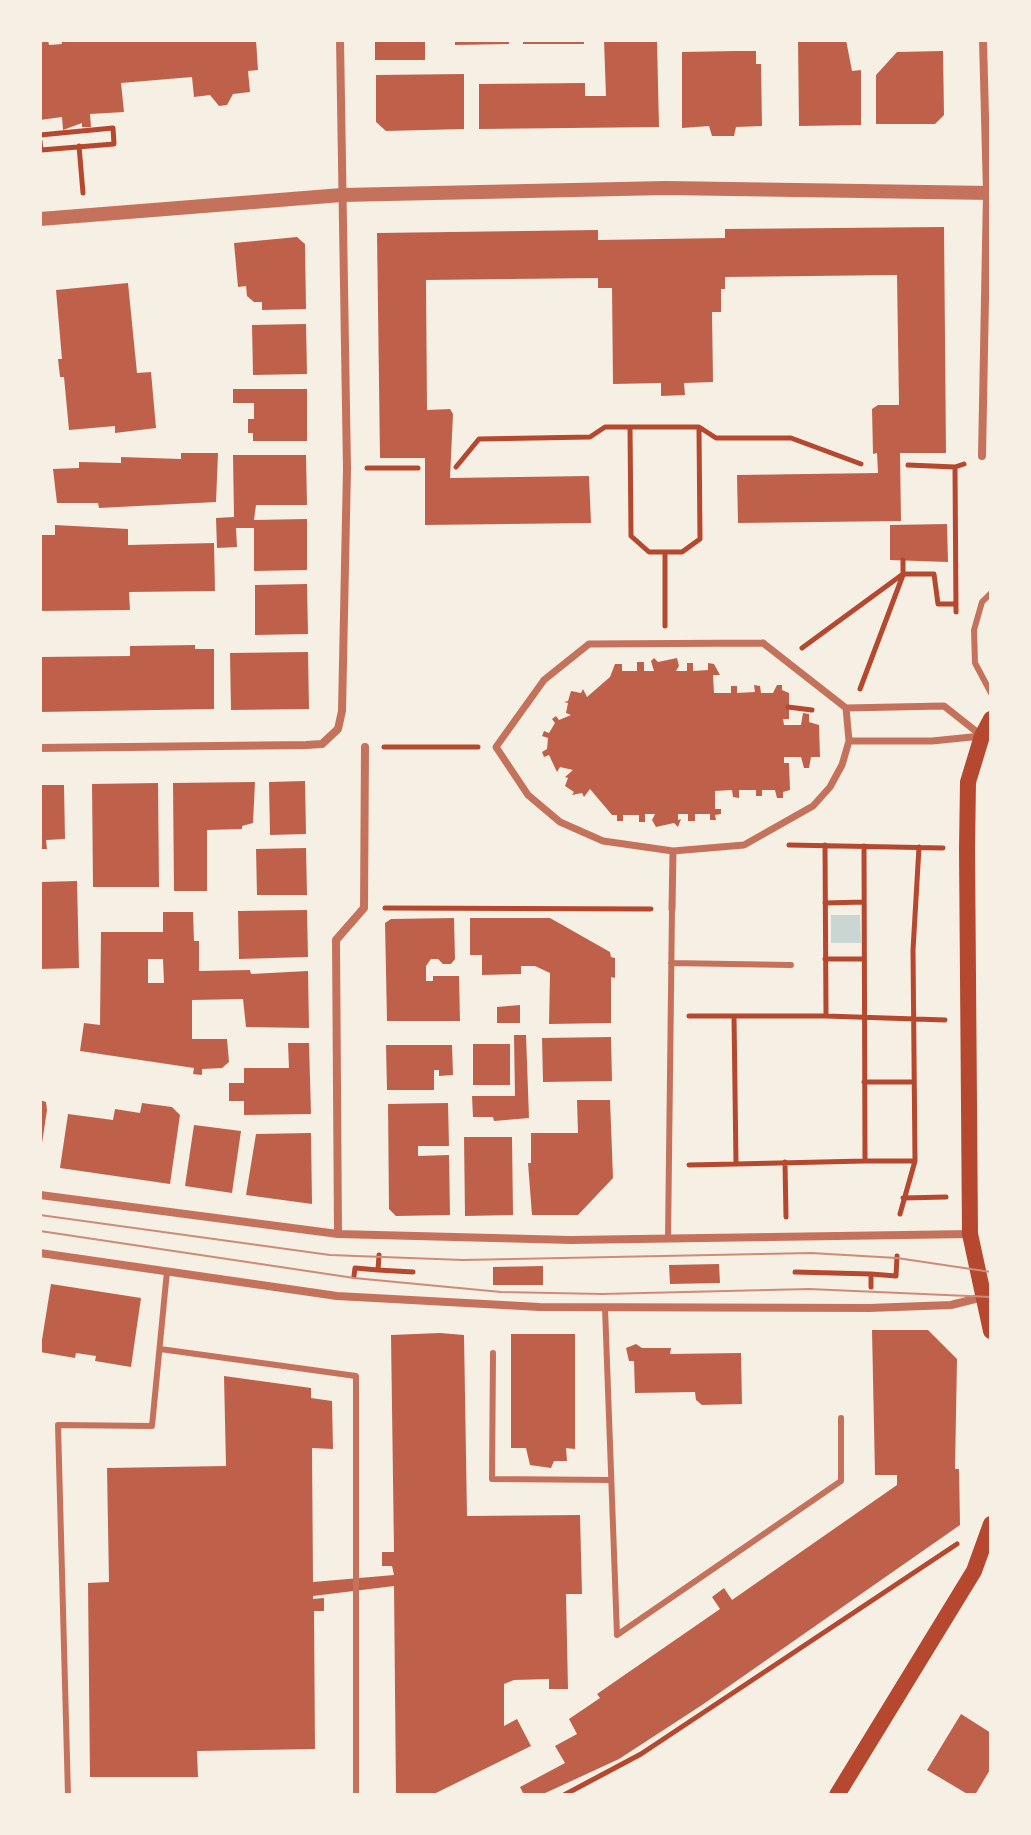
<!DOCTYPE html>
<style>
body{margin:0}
#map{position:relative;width:1031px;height:1835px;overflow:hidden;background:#f6efe4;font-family:Overpass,sans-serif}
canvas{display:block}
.frame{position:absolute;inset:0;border:42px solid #f6efe4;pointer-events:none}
</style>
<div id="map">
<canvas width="1031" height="1835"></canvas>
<div class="frame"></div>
</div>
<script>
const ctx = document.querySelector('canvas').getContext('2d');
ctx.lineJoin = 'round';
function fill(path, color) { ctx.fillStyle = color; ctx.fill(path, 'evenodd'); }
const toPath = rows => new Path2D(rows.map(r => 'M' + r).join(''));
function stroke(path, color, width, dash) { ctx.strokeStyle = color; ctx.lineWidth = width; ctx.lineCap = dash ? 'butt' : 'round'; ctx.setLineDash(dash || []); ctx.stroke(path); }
fill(toPath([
 [831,915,860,915,861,943,831,943]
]), '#c9d6d2');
fill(toPath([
 [40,40,48,40,49,45,62,44,61,40,256,40,258,70,248,71,250,92,233,94,227,105,219,106,210,95,194,97,192,77,121,83,124,112,90,114,91,127,82,127,82,123,63,130,62,117,40,120],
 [375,40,425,40,425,60,375,60],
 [455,40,509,40,509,44,455,45],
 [523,40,584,40,584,44,523,44],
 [604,40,657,41,659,127,479,129,479,84,585,83,585,96,606,96],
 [798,40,846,40,852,71,861,70,861,125,799,126],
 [736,51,756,51,756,64,761,64,762,126,736,127,734,136,712,136,709,126,682,128,682,52],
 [943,51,944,115,935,124,876,124,876,75,897,52],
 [464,74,464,129,386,131,376,122,376,75],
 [944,227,946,453,900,453,901,521,738,523,737,475,878,473,877,453,873,454,872,409,878,405,899,405,897,275,725,277,725,289,721,289,721,312,712,312,713,382,684,383,685,395,661,396,661,383,613,384,612,288,598,288,598,278,426,280,427,410,450,409,453,414,450,478,589,476,591,523,425,525,425,458,380,458,377,233,598,230,598,240,725,238,725,229],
 [297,237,305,244,306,309,262,310,262,302,254,302,247,296,246,286,238,287,234,243],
 [128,283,137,373,151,372,156,428,115,433,115,426,69,430,64,377,60,377,58,359,62,359,56,290],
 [306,324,307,374,253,375,252,325],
 [233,389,307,389,307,441,253,441,253,433,248,433,248,419,254,419,254,403,233,403],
 [181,453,218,453,216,502,99,508,98,503,57,503,53,469,79,468,79,462,121,463,121,457,181,459],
 [233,455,306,455,307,505,256,505,254,520,307,519,307,570,254,571,254,528,236,528,237,547,217,548,216,518,234,517],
 [947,524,948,562,890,560,890,525],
 [55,525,128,529,128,545,214,543,215,591,129,592,130,610,40,611,40,535,55,535],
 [307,584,308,634,255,635,255,585],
 [195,645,195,649,214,649,214,709,40,712,40,657,130,656,130,646],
 [308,652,309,709,231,710,230,653],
 [654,658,658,662,677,658,679,666,676,671,687,671,687,663,693,663,693,671,708,670,708,663,714,664,720,675,713,675,714,693,731,693,731,686,737,686,737,693,755,692,754,685,760,686,761,693,773,693,777,685,782,685,782,690,789,693,789,719,783,719,784,725,801,725,803,713,809,714,809,722,819,725,820,757,811,757,809,768,804,768,801,757,784,757,784,763,789,763,790,790,783,792,783,798,777,798,775,790,762,790,762,796,756,796,756,790,739,790,739,798,733,797,732,790,715,791,715,809,721,809,721,814,715,815,716,820,710,820,710,814,695,814,695,821,688,821,688,814,678,814,678,820,681,819,678,827,674,823,656,827,652,820,655,814,645,814,645,822,639,822,639,815,623,815,623,821,617,821,617,815,612,815,590,789,584,797,582,793,572,795,574,792,565,786,568,778,565,777,573,770,560,767,557,772,549,755,544,757,542,752,547,749,548,738,542,736,544,731,549,733,555,723,552,719,556,716,559,720,571,715,566,713,568,703,564,702,568,701,571,691,581,693,583,689,587,697,610,677,615,664,622,664,622,671,637,671,637,662,644,662,644,671,654,671,651,661],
 [305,781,306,834,270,835,269,782],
 [255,782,253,823,242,826,242,829,207,830,207,891,174,891,173,783],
 [158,783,159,887,93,887,92,784],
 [40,785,64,785,65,839,46,840,47,849,40,849],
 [306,848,307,895,257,895,256,849],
 [77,881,79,968,40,969,40,882],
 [307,910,308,957,239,959,238,911],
 [163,912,193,912,194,941,199,941,199,971,250,970,251,974,308,971,309,1028,246,1027,243,999,192,1000,192,1039,227,1039,229,1062,222,1068,202,1069,202,1075,193,1074,194,1068,80,1051,84,1023,100,1025,101,932,163,932],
 [148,959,163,959,164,983,148,983],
 [454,918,455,959,451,964,443,964,438,959,431,959,426,966,426,981,433,981,433,976,459,976,460,1021,387,1021,385,923,391,919],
 [470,918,550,918,610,952,611,957,615,958,615,978,611,977,611,1023,549,1024,550,973,535,966,521,966,521,974,482,975,482,955,470,955],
 [520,1005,520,1023,497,1023,497,1007],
 [514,1035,526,1035,529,1118,494,1121,493,1117,473,1117,472,1096,515,1096],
 [611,1037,612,1081,543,1082,542,1038],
 [288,1043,309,1043,311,1114,244,1115,244,1101,229,1101,229,1083,244,1083,244,1068,289,1068],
 [473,1044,510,1044,510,1085,473,1085],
 [386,1045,452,1045,453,1075,439,1076,439,1070,434,1070,434,1090,387,1090],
 [40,1100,46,1102,47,1110,42,1143],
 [577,1100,610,1100,613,1178,578,1215,532,1215,528,1163,531,1163,531,1133,578,1133],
 [142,1103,172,1107,180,1115,170,1184,60,1168,68,1114,113,1120,115,1109,140,1113],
 [448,1103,449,1146,418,1146,418,1156,449,1155,450,1215,396,1216,389,1209,388,1104],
 [194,1125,241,1131,232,1193,185,1186],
 [311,1133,312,1204,246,1195,256,1134],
 [464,1137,512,1137,513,1215,465,1216],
 [719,1264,720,1283,670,1284,669,1265],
 [543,1266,543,1285,493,1285,493,1267],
 [51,1284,141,1298,131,1367,95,1361,96,1356,76,1353,75,1358,40,1352],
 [872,1330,928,1330,957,1359,955,1469,959,1469,960,1525,702,1705,619,1759,541,1795,524,1795,520,1787,565,1763,555,1746,577,1734,569,1719,600,1698,597,1694,720,1609,712,1597,724,1588,732,1600,897,1485,897,1475,875,1475],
 [440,1333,464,1335,467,1516,580,1515,582,1594,566,1594,568,1689,549,1689,549,1679,514,1680,504,1684,504,1726,517,1719,531,1746,432,1795,396,1795,394,1586,313,1596,313,1599,324,1598,324,1611,314,1611,315,1749,197,1751,198,1777,90,1777,88,1583,109,1582,107,1468,226,1466,224,1376,311,1388,311,1398,332,1401,333,1449,312,1448,313,1582,394,1575,392,1566,382,1566,382,1552,394,1552,391,1335],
 [511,1334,575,1334,575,1449,566,1448,567,1461,554,1461,551,1468,530,1465,526,1448,511,1448],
 [636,1344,642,1348,671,1348,670,1354,741,1353,742,1404,702,1405,696,1400,695,1392,635,1393,634,1361,629,1361,626,1348],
 [961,1714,991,1733,991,1768,975,1795,969,1795,927,1770]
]), '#bf614a');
stroke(toPath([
 [40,135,113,128,114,144,41,150,40,141],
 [79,146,83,193],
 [630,427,631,536,649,552,665,552,665,626],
 [908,465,955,467],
 [456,467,479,439,590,437,605,427,699,427,716,438,791,438,861,464],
 [367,468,418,468],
 [665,552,682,552,700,539,699,428],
 [903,560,903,574,934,574,938,604,956,604],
 [956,612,955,467,964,464],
 [802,648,903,574],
 [860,689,903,575],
 [788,707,812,710],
 [384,747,478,747],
 [789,845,943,848],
 [825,903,864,902],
 [385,908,651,909],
 [825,959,864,959],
 [689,1016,826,1016,825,845],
 [734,1016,736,1164,865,1161,864,846],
 [826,1016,945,1020],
 [864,1082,912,1082],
 [865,1161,915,1161],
 [785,1162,786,1217],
 [689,1165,736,1164],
 [903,1198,946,1197],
 [900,1214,915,1161,913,950,919,847],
 [378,1270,413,1272],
 [795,1272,871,1274],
 [354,1276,355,1268,378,1270,379,1255],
 [871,1287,871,1274,896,1276,897,1256],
 [564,1795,641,1754,957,1544]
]), '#b5482f', 5);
stroke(toPath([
 [991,593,982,602,974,630,975,663,991,693],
 [671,963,791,965],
 [668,1239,672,909],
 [605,1308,617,1635],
 [160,1349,356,1376,356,1795],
 [493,1353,492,1479,611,1480],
 [617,1635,841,1481,841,1418],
 [68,1795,58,1425,152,1426,167,1271]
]), '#c5725c', 6);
stroke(toPath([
 [763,643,846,708,944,706,982,736,932,741,849,741,842,765,830,787,813,806,744,845,673,851,603,841,560,822,528,795,496,747,544,680,589,644,763,643],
 [846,708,849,741],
 [672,909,673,851]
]), '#c5725c', 7);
stroke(toPath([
 [982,456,987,193,983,40],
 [40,748,306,745,322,744,338,729,342,711,347,469,340,40],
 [40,1195,338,1234,571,1240,970,1234],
 [338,1234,336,940,364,908,365,747],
 [40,1253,337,1296,540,1307,869,1308,951,1305,983,1297]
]), '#c5725c', 8);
stroke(toPath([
 [40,219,342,195,666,188,991,193]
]), '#c5725c', 14);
stroke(toPath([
 [991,719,982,736,968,782,967,849,970,1234,991,1331],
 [837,1795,974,1571,991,1524]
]), '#b5482f', 16);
stroke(toPath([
 [40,1215,330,1255,463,1260,811,1253,897,1258,991,1272],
 [40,1231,354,1278,501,1292,602,1294,809,1289,991,1297]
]), '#cf8b77', 2);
</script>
